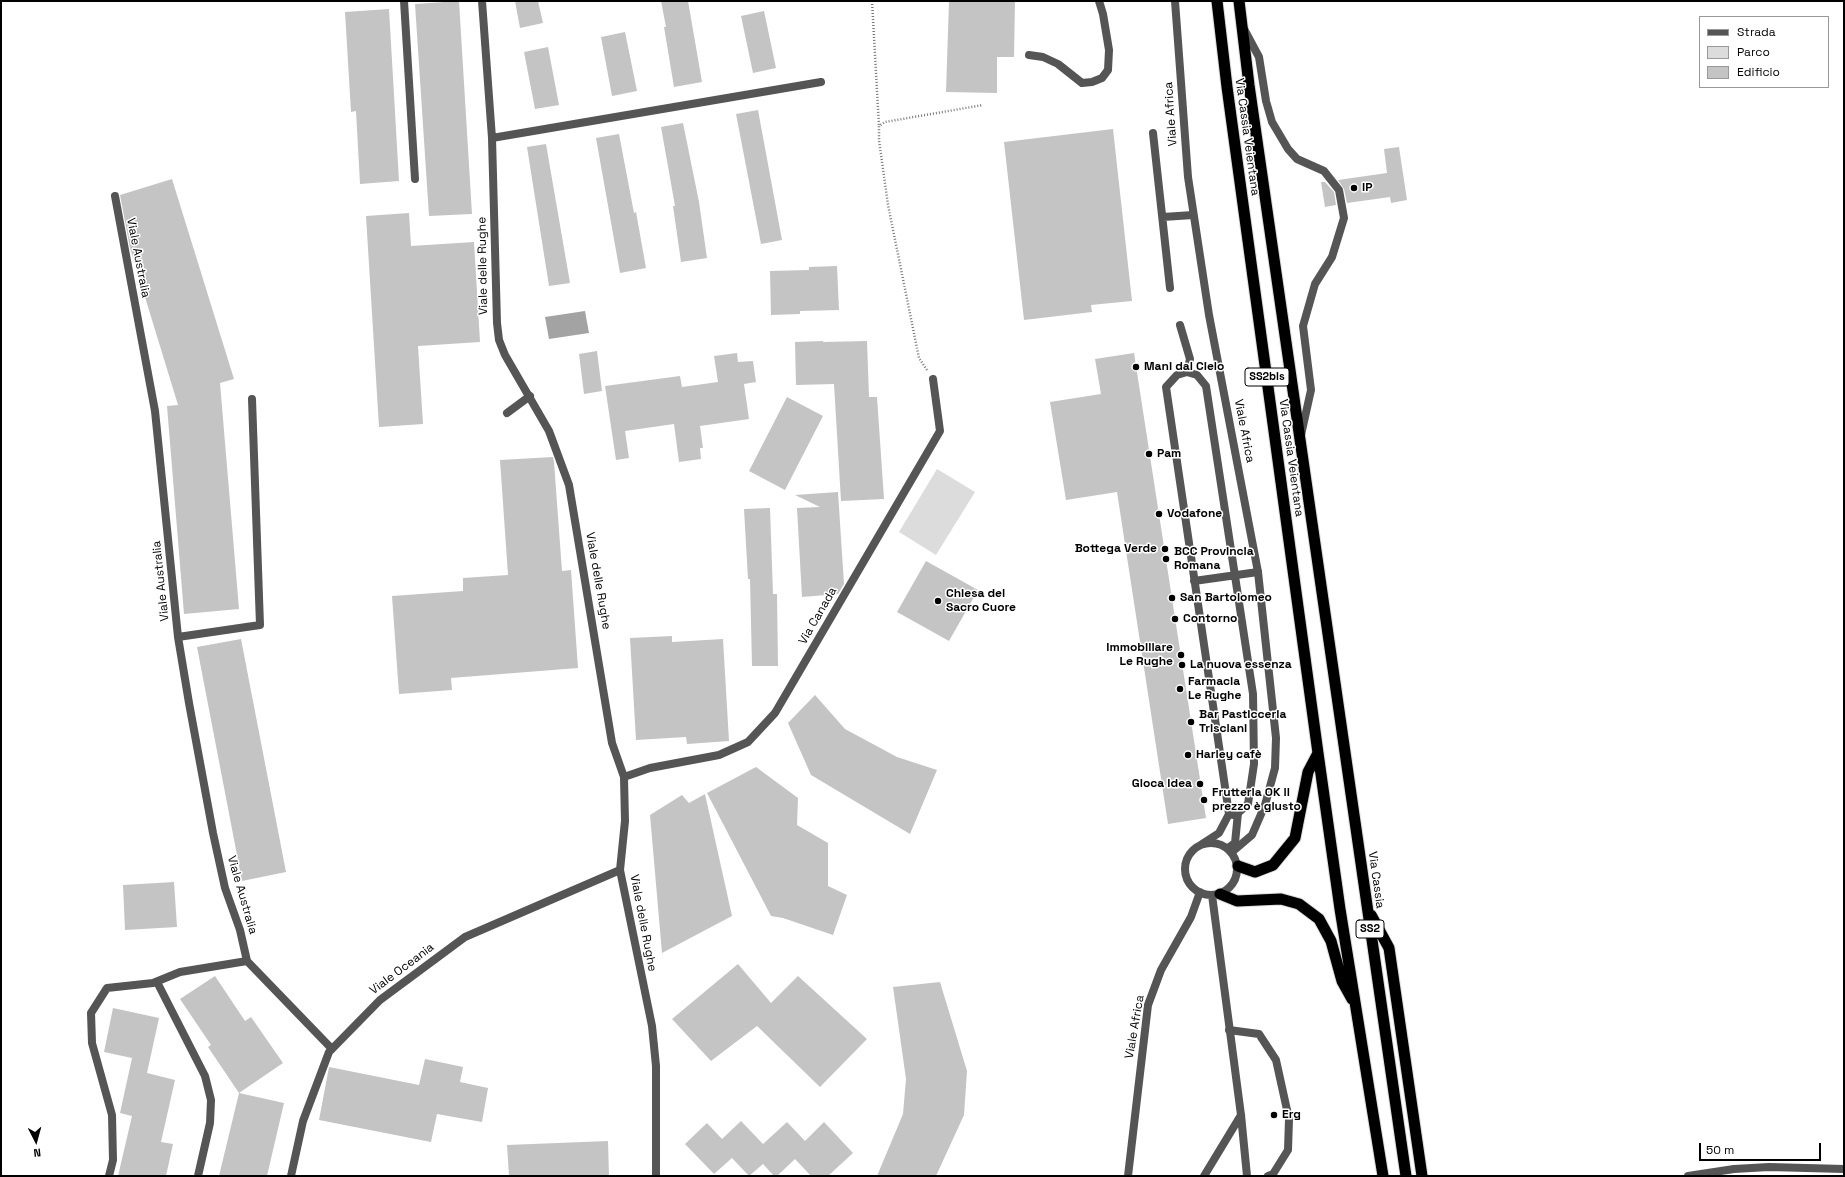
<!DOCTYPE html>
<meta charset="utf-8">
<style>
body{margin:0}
#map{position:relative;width:1845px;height:1177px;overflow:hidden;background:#fff;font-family:"Space Grotesk",sans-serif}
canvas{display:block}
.frame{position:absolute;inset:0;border:2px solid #000;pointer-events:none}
.legend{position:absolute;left:1699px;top:16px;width:130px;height:72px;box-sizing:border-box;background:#fff;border:1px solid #999;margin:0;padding:5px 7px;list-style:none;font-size:12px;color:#000}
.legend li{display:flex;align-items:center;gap:8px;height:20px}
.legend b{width:20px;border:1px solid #999}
.north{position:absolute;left:16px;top:1121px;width:40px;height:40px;-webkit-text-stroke:3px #fff;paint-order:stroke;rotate:174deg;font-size:11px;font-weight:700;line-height:16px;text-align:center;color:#000}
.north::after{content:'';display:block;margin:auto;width:14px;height:18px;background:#000;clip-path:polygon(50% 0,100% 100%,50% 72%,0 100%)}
.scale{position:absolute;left:1699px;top:1143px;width:122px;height:18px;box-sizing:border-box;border:2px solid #000;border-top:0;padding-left:5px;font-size:12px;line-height:14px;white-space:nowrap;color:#000;-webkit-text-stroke:3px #fff;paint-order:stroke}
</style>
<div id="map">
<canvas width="1845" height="1177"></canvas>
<div class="frame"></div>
<ul class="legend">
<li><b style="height:5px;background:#555"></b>Strada</li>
<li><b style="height:11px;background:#dcdcdc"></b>Parco</li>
<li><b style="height:11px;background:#c4c4c4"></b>Edificio</li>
</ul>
<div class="north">N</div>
<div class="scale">50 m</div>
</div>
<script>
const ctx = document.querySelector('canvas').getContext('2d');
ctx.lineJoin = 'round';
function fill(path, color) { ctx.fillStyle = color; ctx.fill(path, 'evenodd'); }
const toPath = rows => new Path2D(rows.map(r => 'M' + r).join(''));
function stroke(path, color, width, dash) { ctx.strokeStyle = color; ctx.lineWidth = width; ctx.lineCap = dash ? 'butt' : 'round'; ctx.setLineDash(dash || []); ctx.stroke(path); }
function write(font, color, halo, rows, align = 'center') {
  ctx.font = font + ' "Space Grotesk",sans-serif'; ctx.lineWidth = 3; ctx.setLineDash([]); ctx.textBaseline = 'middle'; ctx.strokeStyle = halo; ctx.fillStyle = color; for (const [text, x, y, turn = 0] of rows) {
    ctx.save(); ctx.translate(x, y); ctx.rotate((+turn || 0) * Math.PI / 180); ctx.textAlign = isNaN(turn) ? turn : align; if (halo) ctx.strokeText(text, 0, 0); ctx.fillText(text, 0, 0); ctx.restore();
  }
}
fill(toPath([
 [937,469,975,492,936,555,899,532]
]), '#dcdcdc');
fill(toPath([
 [585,311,589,333,549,339,545,317]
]), '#a3a3a3');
fill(toPath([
 [459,1,472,214,429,216,415,4],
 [515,1,538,1,543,23,520,28],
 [661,1,688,1,702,82,674,87,664,27,666,27],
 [949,1,1015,1,1014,57,997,57,997,93,946,92],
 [389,9,399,181,360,184,356,111,351,112,345,12],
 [764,11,776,68,753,73,741,16],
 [625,32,637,91,612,96,601,37],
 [548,47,559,105,535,109,524,52],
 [758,110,782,240,761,244,736,114],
 [683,123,699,202,707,258,681,262,673,206,675,206,661,127],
 [1113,129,1132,301,1091,305,1092,312,1024,320,1004,142],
 [619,134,634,213,636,212,646,268,620,273,596,138],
 [546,144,570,283,549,286,527,147],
 [1399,147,1407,200,1391,203,1390,197,1347,203,1344,189,1338,180,1387,173,1384,149],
 [172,179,234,379,220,383,239,609,184,614,167,406,178,405,130,248,120,195],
 [1321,182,1325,182,1334,192,1336,205,1325,207],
 [409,213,411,246,474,242,480,342,418,346,423,424,379,427,366,216],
 [837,266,839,310,800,311,800,314,771,315,770,271,809,270,809,267],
 [823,341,823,342,867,341,869,397,877,397,884,499,841,501,834,384,796,385,795,342],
 [597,351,602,391,584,394,579,354],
 [737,353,738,362,753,361,756,382,744,384,749,419,700,426,703,448,700,448,701,459,679,462,674,424,625,431,629,458,616,460,605,386,680,376,682,387,718,382,714,356],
 [1134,353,1206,818,1168,824,1117,492,1066,500,1050,402,1101,394,1095,359],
 [787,397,823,416,785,490,749,471],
 [553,457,554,462,562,571,571,570,578,668,451,678,452,690,399,694,392,596,463,591,463,578,508,575,500,460],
 [838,492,844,584,838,594,802,597,797,508,820,507,795,495],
 [770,508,773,594,777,594,778,666,752,666,750,579,748,579,744,509],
 [926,561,978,590,949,641,897,612],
 [672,636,672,642,723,639,729,741,687,744,686,737,636,740,630,638],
 [241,639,286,872,242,881,197,647],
 [815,695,845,729,897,757,937,770,910,834,811,775,788,723],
 [756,767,798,798,797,825,828,843,828,886,847,895,833,935,783,918,771,916,707,793],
 [705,794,732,916,662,953,650,815,682,795,689,803],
 [174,882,177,927,125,930,123,885],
 [738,964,771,1003,798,976,867,1039,820,1087,757,1026,711,1061,672,1019],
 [215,976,245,1021,251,1017,283,1063,239,1093,208,1047,211,1045,180,999],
 [940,982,967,1071,964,1115,936,1176,877,1176,903,1114,906,1079,893,987],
 [113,1008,159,1018,147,1073,175,1080,161,1142,173,1144,166,1176,118,1176,132,1116,120,1113,132,1058,104,1052],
 [425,1059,463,1067,460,1082,488,1088,482,1122,437,1114,431,1142,319,1120,329,1067,419,1085],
 [239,1093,284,1103,267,1176,219,1176],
 [741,1121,763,1144,787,1122,805,1141,824,1122,853,1153,828,1176,811,1176,795,1159,777,1176,774,1176,763,1164,749,1176,732,1158,714,1174,685,1144,707,1123,722,1139],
 [608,1141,609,1176,509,1176,507,1145]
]), '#c4c4c4');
const trunk = toPath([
 [1217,1,1227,87,1318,753,1340,909,1383,1176],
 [1239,1,1249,85,1406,1176],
 [1238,866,1255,872,1273,865,1295,838,1308,772,1318,753],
 [1220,894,1237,901,1281,899,1299,904,1319,919,1331,941,1342,981,1352,999],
 [1371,915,1389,948,1422,1176]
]);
stroke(trunk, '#dbdbdb', 13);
stroke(toPath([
 [872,1,879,126],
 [927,370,919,358,888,205,879,140,879,126,885,122,983,105]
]), '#777', 2.5, [1, 2]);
stroke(toPath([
 [1244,29,1259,57,1266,101,1272,122,1288,149,1297,159,1324,171,1339,190,1344,218,1332,257,1315,284,1303,326,1311,390,1301,435],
 [1153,133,1170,288],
 [1163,217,1193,215],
 [1180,325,1190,359,1187,372],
 [507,413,530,396],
 [1194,581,1258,572],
 [1202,844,1219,833,1229,814,1166,387,1177,375,1187,372,1197,375,1206,386,1253,694,1254,764,1248,804,1238,813,1234,815,1229,814],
 [1228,848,1235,843,1238,813],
 [1229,1030,1259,1034,1276,1060,1289,1119,1288,1150,1273,1174,1268,1176],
 [1688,1176,1734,1169,1769,1167,1844,1169]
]), '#555', 8);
stroke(toPath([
 [404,1,415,179],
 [482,1,492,138,497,323,499,340,505,355,549,431,569,485,612,743,624,777,625,821,620,870,652,1026,656,1066,656,1176],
 [1175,1,1188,177,1209,315,1258,572,1276,738,1275,768,1265,805,1252,835,1232,852],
 [1029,55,1043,57,1058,64,1082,83,1092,82,1102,78,1108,70,1109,50,1103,14,1099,1],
 [492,138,821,82],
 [115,196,155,411,178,637,189,703,213,833,225,888,240,930,247,961,332,1049],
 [178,637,260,625,252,399],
 [624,777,650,768,719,755,748,742,775,713,940,431,933,379],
 '1185 869a26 26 0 1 1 52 0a26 26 0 1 1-52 0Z',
 [1212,895,1241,1115,1247,1176],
 [157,982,205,1076,211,1100,210,1123,198,1176],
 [109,1176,113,1160,112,1115,92,1043,91,1013,107,988,153,983,180,972,247,961],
 [291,1176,303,1121,329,1052,380,1000,465,937,620,870],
 [1128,1176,1148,1005,1161,970,1191,917,1200,892],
 [1204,1176,1241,1115]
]), '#555', 8);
stroke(trunk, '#000', 11);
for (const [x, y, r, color] of [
 [1354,188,4,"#000"],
 [1136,367,4,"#000"],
 [1149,454,4,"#000"],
 [1159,514,4,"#000"],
 [1165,549,4,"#000"],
 [1166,559,4,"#000"],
 [1172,598,4,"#000"],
 [938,601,4,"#000"],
 [1175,619,4,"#000"],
 [1181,655,4,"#000"],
 [1182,665,4,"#000"],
 [1180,689,4,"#000"],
 [1191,722,4,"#000"],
 [1188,755,4,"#000"],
 [1200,784,4,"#000"],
 [1204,800,4,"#000"],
 [1274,1115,4,"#000"]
]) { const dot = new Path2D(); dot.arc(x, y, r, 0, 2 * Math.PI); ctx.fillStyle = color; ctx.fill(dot); stroke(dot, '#fff', 1.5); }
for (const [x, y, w] of [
 [1267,377,44],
 [1370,929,28]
]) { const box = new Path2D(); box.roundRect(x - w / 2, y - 9, w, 18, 3); ctx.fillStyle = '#fff'; ctx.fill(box); stroke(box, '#000', 1); }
write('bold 11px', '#000', null, [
 ["SS2bis",1267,377],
 ["SS2",1370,929]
]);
write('12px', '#000', '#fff', [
 ["Viale Africa",1171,114,-94],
 ["Via Cassia Veientana",1247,137,82],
 ["Viale Australia",138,258,79],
 ["Viale delle Rughe",483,266,-91],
 ["Viale Africa",1244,431,79],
 ["Via Cassia Veientana",1291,458,82],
 ["Viale Australia",161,581,-96],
 ["Viale delle Rughe",598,581,80],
 ["Via Canada",818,616,-60],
 ["Via Cassia",1376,880,82],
 ["Viale Australia",242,895,74],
 ["Viale delle Rughe",643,923,79],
 ["Viale Oceania",402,969,-37],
 ["Viale Africa",1135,1027,-80]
]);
write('bold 12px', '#000', '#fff', [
 ["IP",1362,188],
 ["Mani dal Cielo",1144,367],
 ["Pam",1157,454],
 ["Vodafone",1167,514],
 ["Bottega Verde",1157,549,"right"],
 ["BCC Provincia",1174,552],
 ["Romana",1174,566],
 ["Chiesa del",946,594],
 ["Sacro Cuore",946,608],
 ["San Bartolomeo",1180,598],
 ["Contorno",1183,619],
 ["Immobiliare",1173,648,"right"],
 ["Le Rughe",1173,662,"right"],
 ["La nuova essenza",1190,665],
 ["Farmacia",1188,682],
 ["Le Rughe",1188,696],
 ["Bar Pasticceria",1199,715],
 ["Trisciani",1199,729],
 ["Harley cafè",1196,755],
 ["Gioca Idea",1192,784,"right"],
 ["Frutteria OK il",1212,793],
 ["prezzo è giusto",1212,807],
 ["Erg",1282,1115]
], 'left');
</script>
